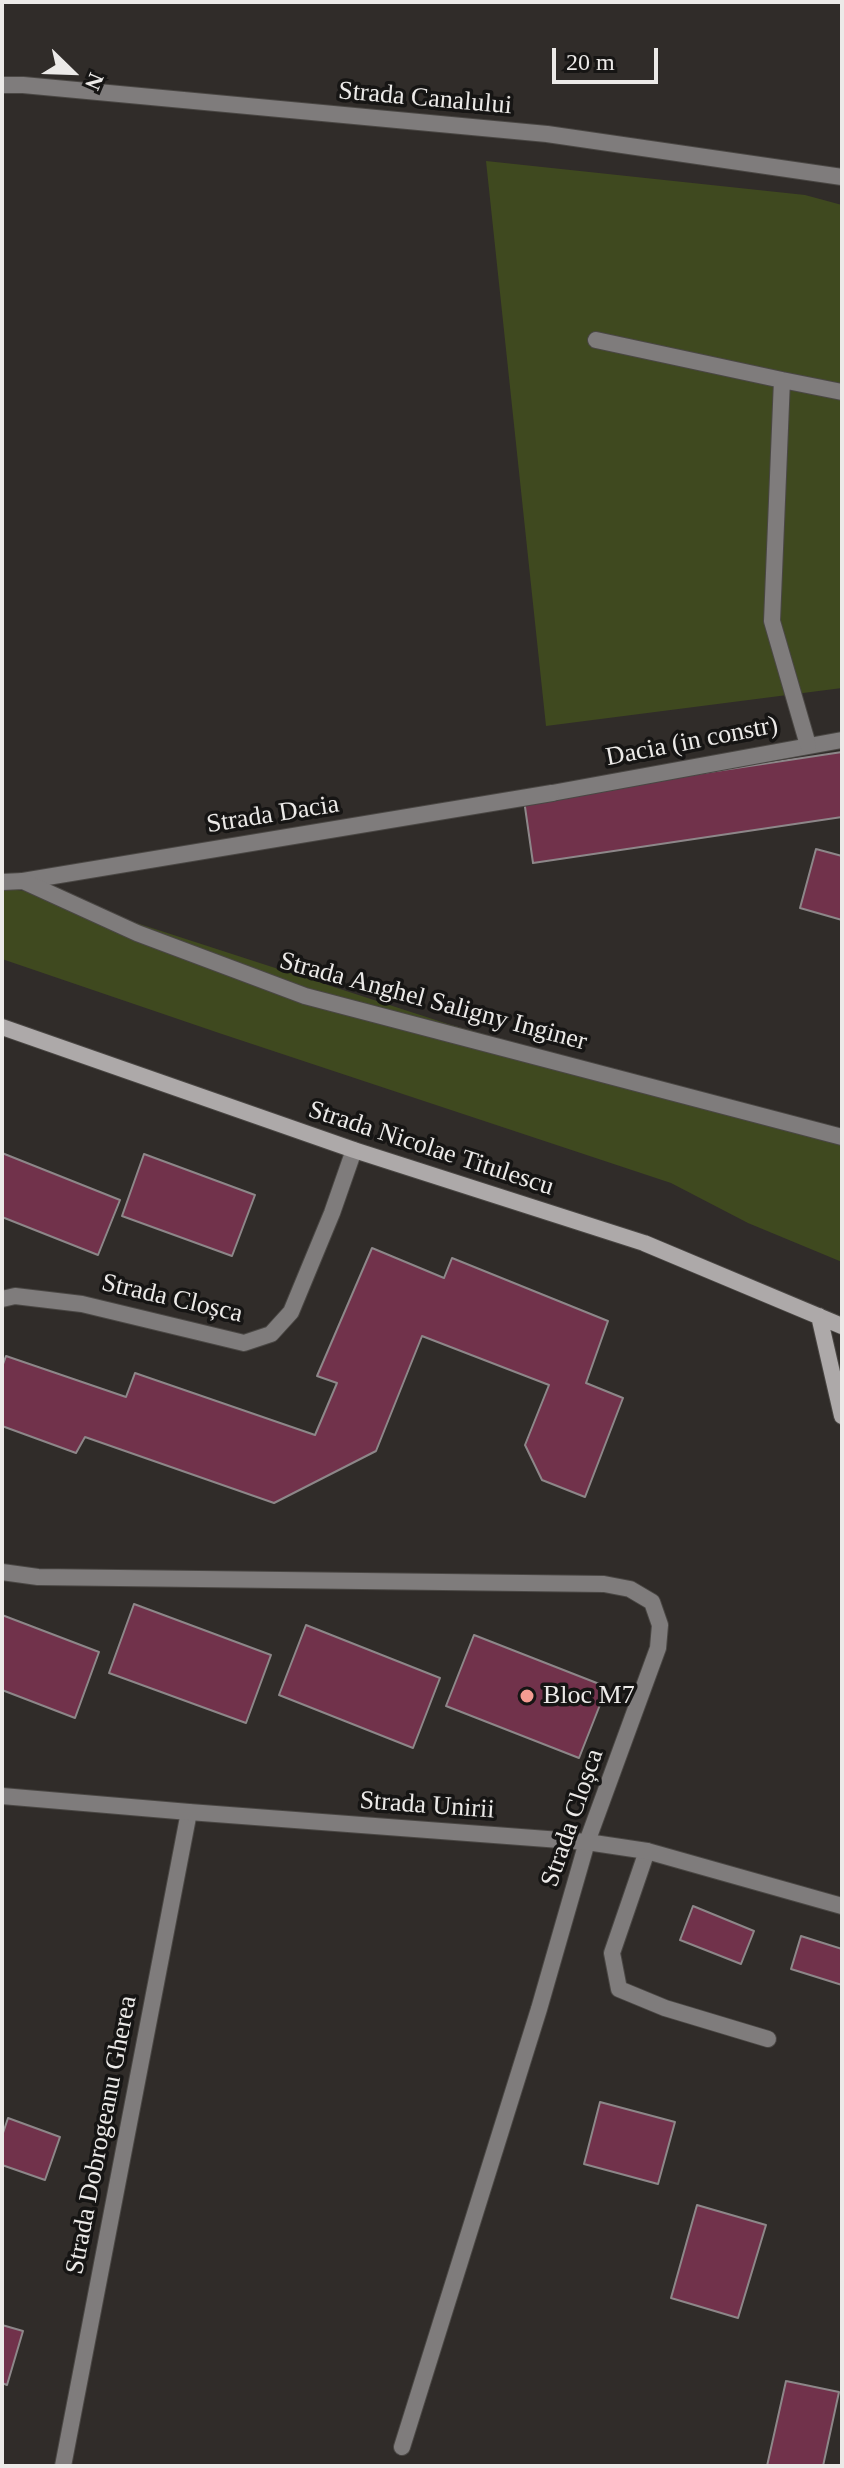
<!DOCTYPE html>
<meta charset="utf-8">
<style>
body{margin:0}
#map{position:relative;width:844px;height:2468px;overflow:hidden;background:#302c29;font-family:"Times New Roman",serif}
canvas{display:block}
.frame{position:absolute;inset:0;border:4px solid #eceae8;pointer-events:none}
.north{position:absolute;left:32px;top:32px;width:80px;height:80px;-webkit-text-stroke:6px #161514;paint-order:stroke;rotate:113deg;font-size:22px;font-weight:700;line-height:32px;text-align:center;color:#eceae8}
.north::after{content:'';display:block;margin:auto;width:28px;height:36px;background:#eceae8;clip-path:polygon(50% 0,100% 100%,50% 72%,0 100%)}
.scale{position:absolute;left:552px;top:48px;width:106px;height:36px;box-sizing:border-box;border:4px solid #eceae8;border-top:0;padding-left:10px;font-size:24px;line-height:28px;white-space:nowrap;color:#eceae8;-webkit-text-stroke:6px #161514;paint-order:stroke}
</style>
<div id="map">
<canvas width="844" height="2468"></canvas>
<div class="frame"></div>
<div class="north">N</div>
<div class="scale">20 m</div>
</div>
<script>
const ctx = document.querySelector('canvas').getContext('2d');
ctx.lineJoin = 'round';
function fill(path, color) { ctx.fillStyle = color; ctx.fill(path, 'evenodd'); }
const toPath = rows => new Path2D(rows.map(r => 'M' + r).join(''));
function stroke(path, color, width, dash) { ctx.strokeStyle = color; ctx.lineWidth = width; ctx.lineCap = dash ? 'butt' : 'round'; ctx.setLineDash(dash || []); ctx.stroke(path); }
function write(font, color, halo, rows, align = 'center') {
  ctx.font = font + ' "Times New Roman",serif'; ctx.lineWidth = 7; ctx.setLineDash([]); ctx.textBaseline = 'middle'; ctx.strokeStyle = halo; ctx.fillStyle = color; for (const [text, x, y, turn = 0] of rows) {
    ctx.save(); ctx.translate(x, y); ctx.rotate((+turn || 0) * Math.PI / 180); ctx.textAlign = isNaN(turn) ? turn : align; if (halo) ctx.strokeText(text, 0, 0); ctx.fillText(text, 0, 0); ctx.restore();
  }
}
fill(toPath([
 [486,161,805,195,842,205,842,688,546,726],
 [2,888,47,894,448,1024,842,1135,842,1262,748,1223,671,1183,219,1033,2,959]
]), '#3f491f');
const building = toPath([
 [842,752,842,817,533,863,524,800,842,752],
 [816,849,842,856,842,920,800,908,816,849],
 [2,1153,120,1200,98,1255,2,1217,2,1153],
 [144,1154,255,1195,232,1256,122,1216,144,1154],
 [372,1248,444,1278,452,1258,608,1321,586,1383,623,1398,585,1497,542,1480,525,1445,549,1385,422,1336,376,1451,274,1503,85,1437,76,1453,2,1426,2,1367,6,1356,126,1397,135,1373,315,1435,337,1383,317,1376,372,1248],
 [134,1604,271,1655,246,1723,109,1673,134,1604],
 [2,1615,99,1652,75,1718,2,1690,2,1615],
 [306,1625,440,1678,413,1748,279,1695,306,1625],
 [474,1635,607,1687,579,1758,446,1706,474,1635],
 [693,1906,754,1931,741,1964,680,1940,693,1906],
 [801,1936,842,1949,842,1985,791,1969,801,1936],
 [600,2102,675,2122,658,2184,584,2164,600,2102],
 [8,2118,60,2137,45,2180,2,2165,2,2136,8,2118],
 [697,2205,766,2225,738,2318,671,2298,697,2205],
 [2,2325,23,2331,7,2385,2,2383,2,2325],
 [786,2381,839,2392,823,2466,767,2466,786,2381]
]);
fill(building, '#71324b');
stroke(building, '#8d8789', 2);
const service = toPath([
 [647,1851,612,1953,619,1989,665,2008,768,2039]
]);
const pedestrian = toPath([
 [552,793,842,740]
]);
const minor = toPath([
 [596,340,782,380,772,621,808,745],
 [782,380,842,392],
 [23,881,552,793],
 [2,1299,15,1296,82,1304,244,1343,271,1334,291,1312,332,1213,354,1150],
 [2,1572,38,1577,604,1584,630,1589,652,1602,660,1625,658,1648,587,1842,539,2009,402,2447],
 [63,2466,189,1812]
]);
const tertiary = toPath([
 [2,85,23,85,547,134,842,177],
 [2,882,23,881,137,933,305,996,842,1137],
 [2,1796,189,1812,587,1842,647,1851,842,1906]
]);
const secondary = toPath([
 [2,1027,354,1150,644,1243,842,1326],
 [819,1316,842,1416]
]);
stroke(service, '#4a4744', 18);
stroke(pedestrian, '#4a4744', 18);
stroke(minor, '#4a4744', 18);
stroke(tertiary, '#4a4744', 18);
stroke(secondary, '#4a4744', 18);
stroke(service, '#7f7c7c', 16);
stroke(pedestrian, '#7f7c7c', 16);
stroke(minor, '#7f7c7c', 16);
stroke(tertiary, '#7f7c7c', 16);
stroke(secondary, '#ada9a9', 16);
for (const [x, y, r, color] of [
 [527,1696,8,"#f59c92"]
]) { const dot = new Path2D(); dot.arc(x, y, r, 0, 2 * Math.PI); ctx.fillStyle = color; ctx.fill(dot); stroke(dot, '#161514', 3); }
write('26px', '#eceae8', '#161514', [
 ["Strada Canalului",425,99,5],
 ["Dacia (in constr)",692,742,-11],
 ["Strada Dacia",273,815,-9],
 ["Strada Anghel Saligny Inginer",433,1002,15],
 ["Strada Nicolae Titulescu",431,1149,18],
 ["Strada Cloșca",172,1299,13],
 ["Strada Unirii",427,1806,4],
 ["Strada Cloșca",573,1818,-71],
 ["Strada Dobrogeanu Gherea",102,2135,-79]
]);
write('26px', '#eceae8', '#161514', [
 ["Bloc M7",543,1696]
], 'left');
</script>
